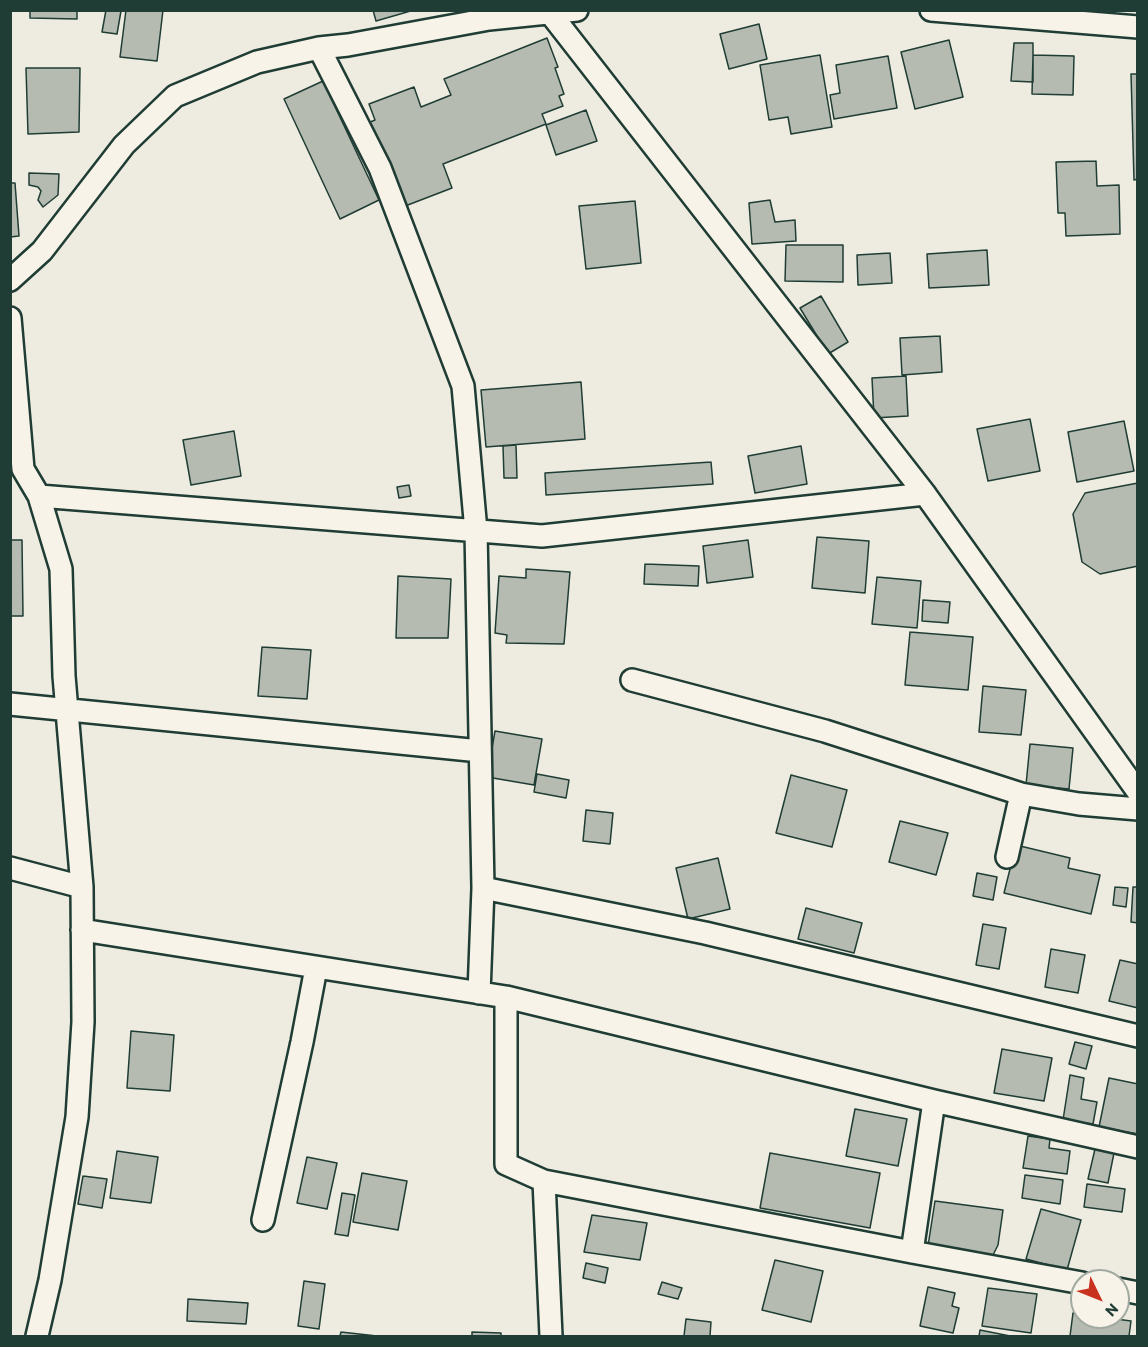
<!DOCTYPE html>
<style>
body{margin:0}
#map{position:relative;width:1148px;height:1347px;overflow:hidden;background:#eeece1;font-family:Itim,sans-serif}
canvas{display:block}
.frame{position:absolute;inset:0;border:12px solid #1f3d34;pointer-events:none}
.north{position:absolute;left:1070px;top:1269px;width:60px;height:60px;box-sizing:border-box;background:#f7f3e8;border:2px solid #a1aaa0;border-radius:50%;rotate:133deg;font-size:16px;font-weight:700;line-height:24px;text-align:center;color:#1f3d34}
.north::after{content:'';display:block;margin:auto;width:21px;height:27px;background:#c8321e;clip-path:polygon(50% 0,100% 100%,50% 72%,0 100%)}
</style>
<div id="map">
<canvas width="1148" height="1347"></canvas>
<div class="frame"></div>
<div class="north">N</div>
</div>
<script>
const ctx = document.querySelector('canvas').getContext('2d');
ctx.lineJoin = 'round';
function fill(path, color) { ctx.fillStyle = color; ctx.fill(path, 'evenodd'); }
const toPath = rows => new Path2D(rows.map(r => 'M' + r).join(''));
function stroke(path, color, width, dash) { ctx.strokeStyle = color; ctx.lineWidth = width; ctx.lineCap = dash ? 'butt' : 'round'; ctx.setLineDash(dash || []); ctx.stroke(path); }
const building = toPath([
 [30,10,77,10,77,19,30,18,30,10],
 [106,10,121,11,117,34,102,32,106,10],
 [126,10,163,10,157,61,120,57,126,10],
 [373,10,414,10,376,21,373,10],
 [759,24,767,59,729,69,720,34,759,24],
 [547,38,558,67,555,68,564,94,559,96,563,106,542,114,546,124,443,164,452,188,400,208,368,123,375,120,369,104,414,87,421,107,451,95,444,79,547,38],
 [949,40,963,97,915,109,901,52,949,40],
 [1014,43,1033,43,1033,82,1011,81,1014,43],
 [820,55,832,127,791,134,788,117,769,120,760,65,820,55],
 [1033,55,1074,56,1073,95,1032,94,1033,55],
 [888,56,897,108,834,119,830,95,840,93,836,65,888,56],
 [26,68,80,68,79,132,28,134,26,68],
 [1131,74,1138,74,1138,179,1134,180,1131,74],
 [323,81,379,200,340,219,284,99,323,81],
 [586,110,597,141,556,155,546,125,586,110],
 [1096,161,1097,186,1119,185,1120,234,1066,236,1065,213,1058,213,1056,162,1096,161],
 [29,173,59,174,58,195,43,207,38,200,41,191,38,187,29,185,29,173],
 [10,183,15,183,19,236,10,237,10,183],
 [770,200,775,222,795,220,796,241,752,244,749,203,770,200],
 [635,201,641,263,586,269,579,206,635,201],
 [786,245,843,245,843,282,785,281,786,245],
 [987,250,989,285,929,288,927,254,987,250],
 [890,253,892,283,858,285,857,255,890,253],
 [821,296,848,342,828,354,800,308,821,296],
 [940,336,942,372,902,375,900,338,940,336],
 [906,376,908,416,874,418,872,378,906,376],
 [581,382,585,439,486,447,481,390,581,382],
 [1030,419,1040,471,988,481,977,429,1030,419],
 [1124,421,1134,471,1077,482,1068,432,1124,421],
 [234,431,241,476,191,485,183,440,234,431],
 [516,445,517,478,504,478,503,446,516,445],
 [801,446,807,484,755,493,748,456,801,446],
 [711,462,713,484,546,495,545,473,711,462],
 [1138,483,1138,566,1100,574,1082,562,1073,514,1085,493,1138,483],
 [409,485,411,496,399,498,397,487,409,485],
 [817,537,869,541,865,593,812,588,817,537],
 [10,540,22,540,23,616,10,616,10,540],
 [748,540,753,577,707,583,703,546,748,540],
 [645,564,699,566,698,586,644,584,645,564],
 [526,569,570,572,564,644,506,643,507,635,495,633,499,576,526,578,526,569],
 [398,576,451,579,448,638,396,638,398,576],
 [877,577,921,581,917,628,872,624,877,577],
 [923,600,950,602,948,623,922,621,923,600],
 [910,632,973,637,968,690,905,685,910,632],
 [262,647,311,650,307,699,258,696,262,647],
 [983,686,1026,690,1021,735,979,732,983,686],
 [495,731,542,739,534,785,487,777,495,731],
 [1030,744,1073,748,1069,789,1026,785,1030,744],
 [537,774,569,780,566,798,534,792,537,774],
 [791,775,847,790,832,847,776,833,791,775],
 [586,810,613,813,610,844,583,841,586,810],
 [900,821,948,833,936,875,889,862,900,821],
 [1016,845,1070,858,1068,868,1100,875,1091,914,1004,893,1016,845],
 [718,858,730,909,688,919,676,868,718,858],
 [977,873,997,877,993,900,973,896,977,873],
 [1115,887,1128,888,1126,907,1113,905,1115,887],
 [1133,887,1138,887,1138,923,1131,922,1133,887],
 [806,908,862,923,854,953,798,939,806,908],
 [983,924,1006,928,999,969,976,965,983,924],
 [1051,949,1085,955,1078,993,1045,987,1051,949],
 [1120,960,1138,964,1138,1008,1109,1001,1120,960],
 [131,1031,174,1035,170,1091,127,1088,131,1031],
 [1075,1042,1092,1046,1086,1069,1069,1064,1075,1042],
 [1002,1049,1052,1058,1044,1101,994,1093,1002,1049],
 [1070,1075,1084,1078,1081,1099,1097,1102,1093,1124,1063,1120,1070,1075],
 [1109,1078,1138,1084,1138,1134,1099,1127,1109,1078],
 [855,1109,907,1119,898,1166,846,1156,855,1109],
 [1028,1136,1050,1139,1049,1148,1070,1151,1067,1174,1023,1168,1028,1136],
 [1095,1149,1114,1153,1108,1183,1088,1179,1095,1149],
 [117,1151,158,1157,151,1203,110,1198,117,1151],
 [770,1153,880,1173,870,1228,760,1208,770,1153],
 [307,1157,337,1163,327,1209,297,1203,307,1157],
 [362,1173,407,1181,398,1230,353,1222,362,1173],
 [1025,1175,1063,1180,1060,1204,1022,1198,1025,1175],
 [83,1176,107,1179,102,1208,78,1204,83,1176],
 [1087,1184,1125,1189,1122,1212,1084,1207,1087,1184],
 [342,1193,355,1195,348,1236,335,1234,342,1193],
 [935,1201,1003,1210,998,1245,993,1255,928,1246,935,1201],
 [1041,1209,1081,1220,1067,1270,1026,1259,1041,1209],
 [592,1215,647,1223,640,1260,584,1252,592,1215],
 [775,1260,823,1271,811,1322,762,1310,775,1260],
 [586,1263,608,1268,605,1283,583,1278,586,1263],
 [304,1281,325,1284,319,1329,298,1326,304,1281],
 [662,1282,682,1288,678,1299,658,1294,662,1282],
 [928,1287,955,1293,952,1306,959,1308,953,1333,920,1326,928,1287],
 [988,1288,1037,1294,1031,1333,982,1326,988,1288],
 [188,1299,248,1303,246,1324,187,1321,188,1299],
 [1073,1313,1082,1315,1082,1317,1101,1317,1131,1321,1129,1336,1070,1336,1073,1313],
 [686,1319,711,1322,710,1336,684,1336,686,1319],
 [980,1330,1010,1336,979,1336,980,1330],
 [341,1332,377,1336,340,1336,341,1332],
 [472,1332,501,1333,501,1336,472,1336,472,1332]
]);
fill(building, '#b5bbb0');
stroke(building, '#1f3d34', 1.5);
const minor = toPath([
 [545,10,550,13,925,494,1138,792],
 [931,10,1138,27],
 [319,48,380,168,463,386,476,531,483,888,705,933,1138,1036],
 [10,280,42,251,124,145,175,96,257,62,319,48,348,45,489,19,577,10],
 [10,318,23,469,39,496,61,569,64,676,82,887,83,1022,77,1117,50,1280,37,1336],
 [39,496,542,536,925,494],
 [632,680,825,731,1021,794,1079,804,1138,809],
 [10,704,480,751],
 [1007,857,1021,794],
 [10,868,82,887],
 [82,930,506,997,506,1164,544,1181],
 [479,993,483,888],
 [506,997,934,1101,1138,1147],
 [263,1220,302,1042,316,968],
 [912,1252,934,1101],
 [1118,1289,1138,1293],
 [551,1336,544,1181,912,1252,1082,1283]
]);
stroke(minor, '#1f3d34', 26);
stroke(minor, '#f7f3e8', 21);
</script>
